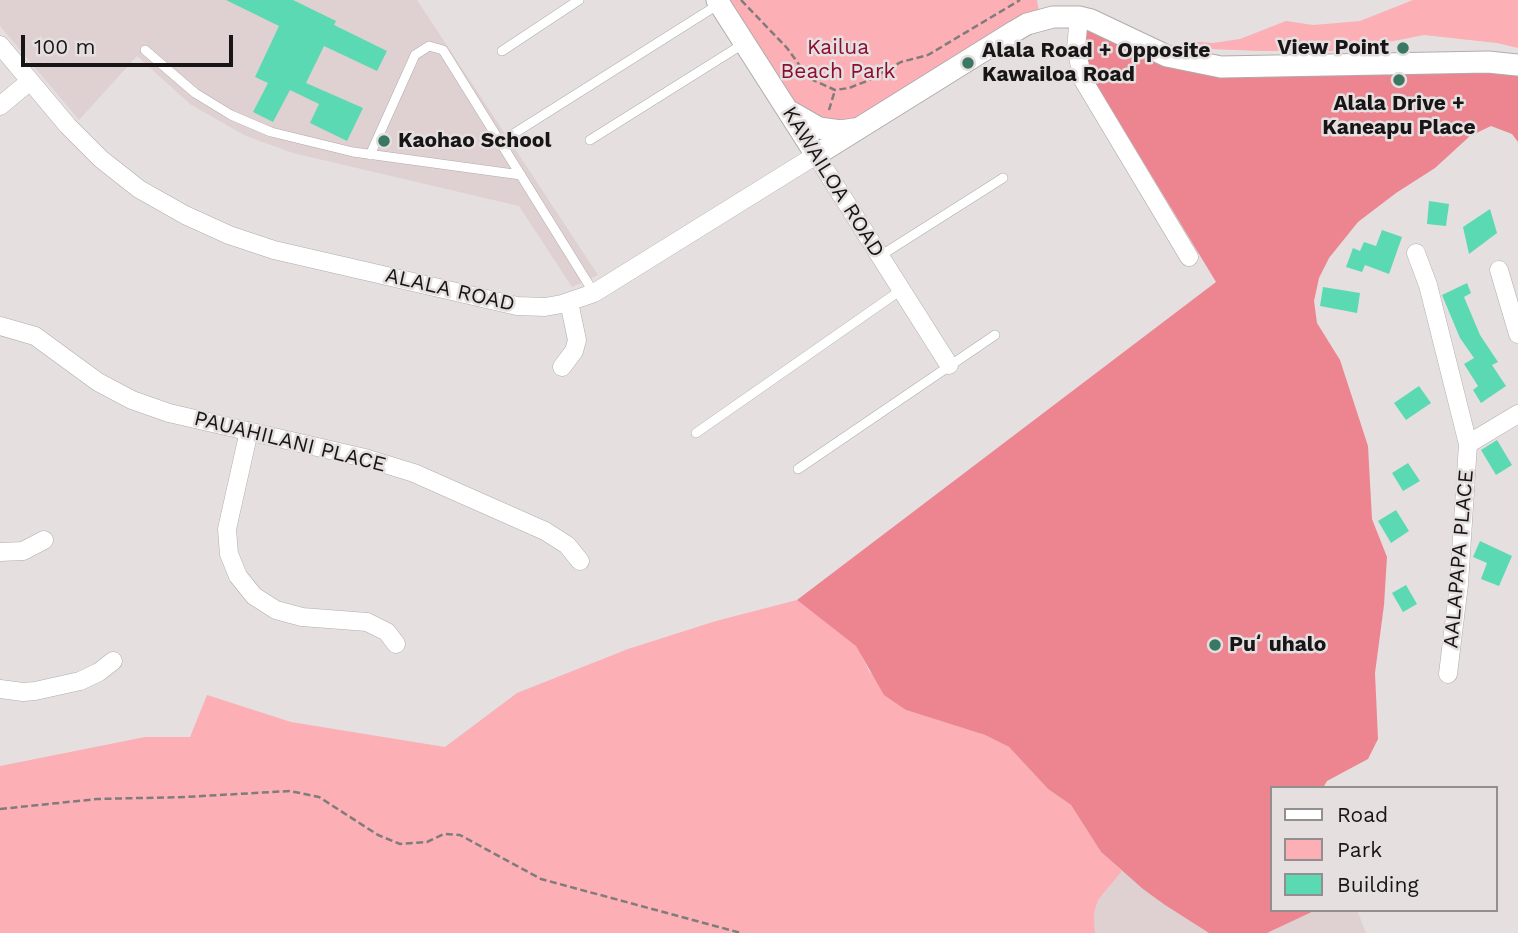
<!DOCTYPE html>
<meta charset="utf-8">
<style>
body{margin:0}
#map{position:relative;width:1518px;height:933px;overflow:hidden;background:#e5dfe0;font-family:"Work Sans",sans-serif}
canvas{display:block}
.legend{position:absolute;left:1270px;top:786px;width:228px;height:126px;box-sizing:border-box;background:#e5dfe0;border:2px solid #938e8f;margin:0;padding:9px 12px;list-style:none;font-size:21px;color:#171515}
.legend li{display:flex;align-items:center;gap:14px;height:35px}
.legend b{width:35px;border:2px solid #938e8f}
.scale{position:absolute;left:21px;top:35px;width:212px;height:32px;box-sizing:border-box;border:4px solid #171515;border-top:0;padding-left:9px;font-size:21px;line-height:24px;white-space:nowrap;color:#171515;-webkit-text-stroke:5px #e5dfe0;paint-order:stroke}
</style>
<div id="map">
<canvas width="1518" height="933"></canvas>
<ul class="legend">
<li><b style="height:9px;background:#fff"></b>Road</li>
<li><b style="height:19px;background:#fcafb5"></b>Park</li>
<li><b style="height:19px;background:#5bd9b2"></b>Building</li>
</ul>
<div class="scale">100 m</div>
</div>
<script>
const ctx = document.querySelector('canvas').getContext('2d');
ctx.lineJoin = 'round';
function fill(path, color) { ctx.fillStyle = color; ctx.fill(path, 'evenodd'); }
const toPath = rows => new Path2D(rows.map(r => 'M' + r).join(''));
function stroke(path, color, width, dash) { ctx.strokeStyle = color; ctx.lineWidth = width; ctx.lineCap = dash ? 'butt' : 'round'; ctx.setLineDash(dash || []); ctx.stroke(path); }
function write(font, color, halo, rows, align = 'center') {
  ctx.font = font + ' "Work Sans",sans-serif'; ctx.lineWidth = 5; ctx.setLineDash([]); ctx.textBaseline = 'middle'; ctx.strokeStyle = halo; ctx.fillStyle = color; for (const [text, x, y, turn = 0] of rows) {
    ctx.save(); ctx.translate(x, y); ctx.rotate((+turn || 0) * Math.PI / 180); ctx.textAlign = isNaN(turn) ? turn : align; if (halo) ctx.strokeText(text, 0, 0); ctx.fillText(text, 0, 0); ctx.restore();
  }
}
fill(toPath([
 [0,0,417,0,598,275,572,287,519,206,293,153,246,136,190,104,137,56,79,120,0,26],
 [1122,871,1165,905,1209,933,1095,933,1094,913,1098,900],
 [1316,910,1357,910,1366,933,1267,933]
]), '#dfd0d1');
fill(toPath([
 [728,0,1037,0,1039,12,853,121,824,121,792,102],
 [1413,0,1518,0,1518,48,1497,43,1424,35,1363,47,1331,51,1260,51,1211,49,1184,45,1185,41,1213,43,1240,39,1286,21,1313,25,1360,21],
 [797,600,857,646,869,671,906,710,985,735,1009,747,1048,789,1071,805,1101,852,1122,871,1098,900,1094,913,1095,933,0,933,0,766,145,737,190,737,207,695,291,722,445,747,517,693,628,649,716,621]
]), '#fcafb5');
fill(toPath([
 [1085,30,1098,34,1164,66,1221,78,1488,72,1518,76,1518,142,1512,134,1491,126,1470,136,1435,168,1396,193,1358,222,1329,258,1319,278,1314,301,1317,323,1340,360,1368,446,1372,519,1387,557,1384,605,1375,673,1378,739,1368,759,1327,781,1323,788,1271,788,1271,910,1316,910,1267,933,1209,933,1165,905,1143,889,1101,852,1071,805,1048,789,1009,747,985,735,906,710,884,695,856,646,797,600,1216,282,1093,79,1086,58]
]), '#ec8590');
fill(toPath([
 [226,0,293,0,336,21,334,25,387,51,377,71,324,46,306,83,363,108,347,141,310,123,319,104,290,90,273,122,253,112,268,83,255,77,279,26],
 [1429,201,1449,204,1446,226,1427,224],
 [1490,209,1497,233,1469,254,1463,227],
 [1382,230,1402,237,1389,274,1365,265,1362,272,1346,267,1353,248,1360,251,1364,242,1376,246],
 [1467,283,1471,293,1464,297,1480,335,1498,362,1492,365,1506,386,1481,403,1473,390,1478,386,1464,364,1474,358,1460,338,1442,295],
 [1323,287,1360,293,1357,313,1320,306],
 [1419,386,1431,403,1406,420,1394,403],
 [1497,440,1512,465,1496,475,1481,450],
 [1408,463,1420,481,1403,491,1392,473],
 [1396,510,1409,531,1391,543,1378,521],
 [1480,541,1512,556,1499,586,1481,579,1487,563,1473,557],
 [1406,585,1417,604,1403,612,1392,593]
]), '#5bd9b2');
const service = toPath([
 [145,50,195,93,231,115,271,132,353,152,521,175],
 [502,51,579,0],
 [510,136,719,4],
 [590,140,743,44],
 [370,155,415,55,429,46,443,50,594,293],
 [880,256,1003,178],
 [696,433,901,290],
 [798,469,995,335]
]);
const minor = toPath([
 [1079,17,1076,48,1083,80,1189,257],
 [0,45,68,126,101,159,139,189,185,215,229,235,274,250,517,306,545,307,562,304,594,293,816,155,949,365],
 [0,106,30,81],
 [1416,253,1428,285,1468,444,1459,584,1448,674],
 [1499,270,1518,334],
 [0,326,35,336,98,382,132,400,169,413,365,458,414,473,545,531,567,545,580,561],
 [562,367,574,351,577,340,569,302],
 [249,431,227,529,229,554,238,576,254,596,276,610,302,617,367,622,387,632,396,644],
 [1468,444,1518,414],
 [0,552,23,551,44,540],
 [0,689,23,692,35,691,80,681,99,672,113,661]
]);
const tertiary = toPath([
 [717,0,816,155,1015,31,1027,24,1053,17,1079,17,1091,20,1167,56,1221,67,1488,62,1518,65],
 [793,113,819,128,841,131,854,129]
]);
stroke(service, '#b1acac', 10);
stroke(minor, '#b1acac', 19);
stroke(tertiary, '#b1acac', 23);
stroke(toPath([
 [741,0,787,48,806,74,813,80,835,90,849,88,867,81,901,62,928,55,1020,0],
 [829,110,835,90],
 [0,809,97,799,185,797,290,791,319,797,378,835,400,844,427,842,444,834,460,835,541,879,741,933]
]), '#807c7c', 2.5, [7, 3.5]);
stroke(service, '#fff', 9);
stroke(minor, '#fff', 18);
stroke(tertiary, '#fff', 21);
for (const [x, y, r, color] of [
 [1403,48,7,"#3a7864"],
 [968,63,7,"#3a7864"],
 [1399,80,7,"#3a7864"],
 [384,141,7,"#3a7864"],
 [1215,645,7,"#3a7864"]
]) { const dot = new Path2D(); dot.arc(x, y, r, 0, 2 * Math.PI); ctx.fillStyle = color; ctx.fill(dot); stroke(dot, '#e5dfe0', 2.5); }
write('21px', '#8b0e30', '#e5dfe0', [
 ["Kailua",838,48],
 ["Beach Park",838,72]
]);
write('bold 21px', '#171515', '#e5dfe0', [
 ["View Point",1389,48,"right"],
 ["Alala Road + Opposite",982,51],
 ["Kawailoa Road",982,75],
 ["Alala Drive +",1399,104,"center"],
 ["Kaneapu Place",1399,128,"center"],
 ["Kaohao School",398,141],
 ["Puʻuhalo",1229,645]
], 'left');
write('21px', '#171515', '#e5dfe0', [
 ["KAWAILOA ROAD",833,182,58],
 ["ALALA ROAD",450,290,13],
 ["PAUAHILANI PLACE",290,442,14],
 ["AALAPAPA PLACE",1459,559,-85]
]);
</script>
